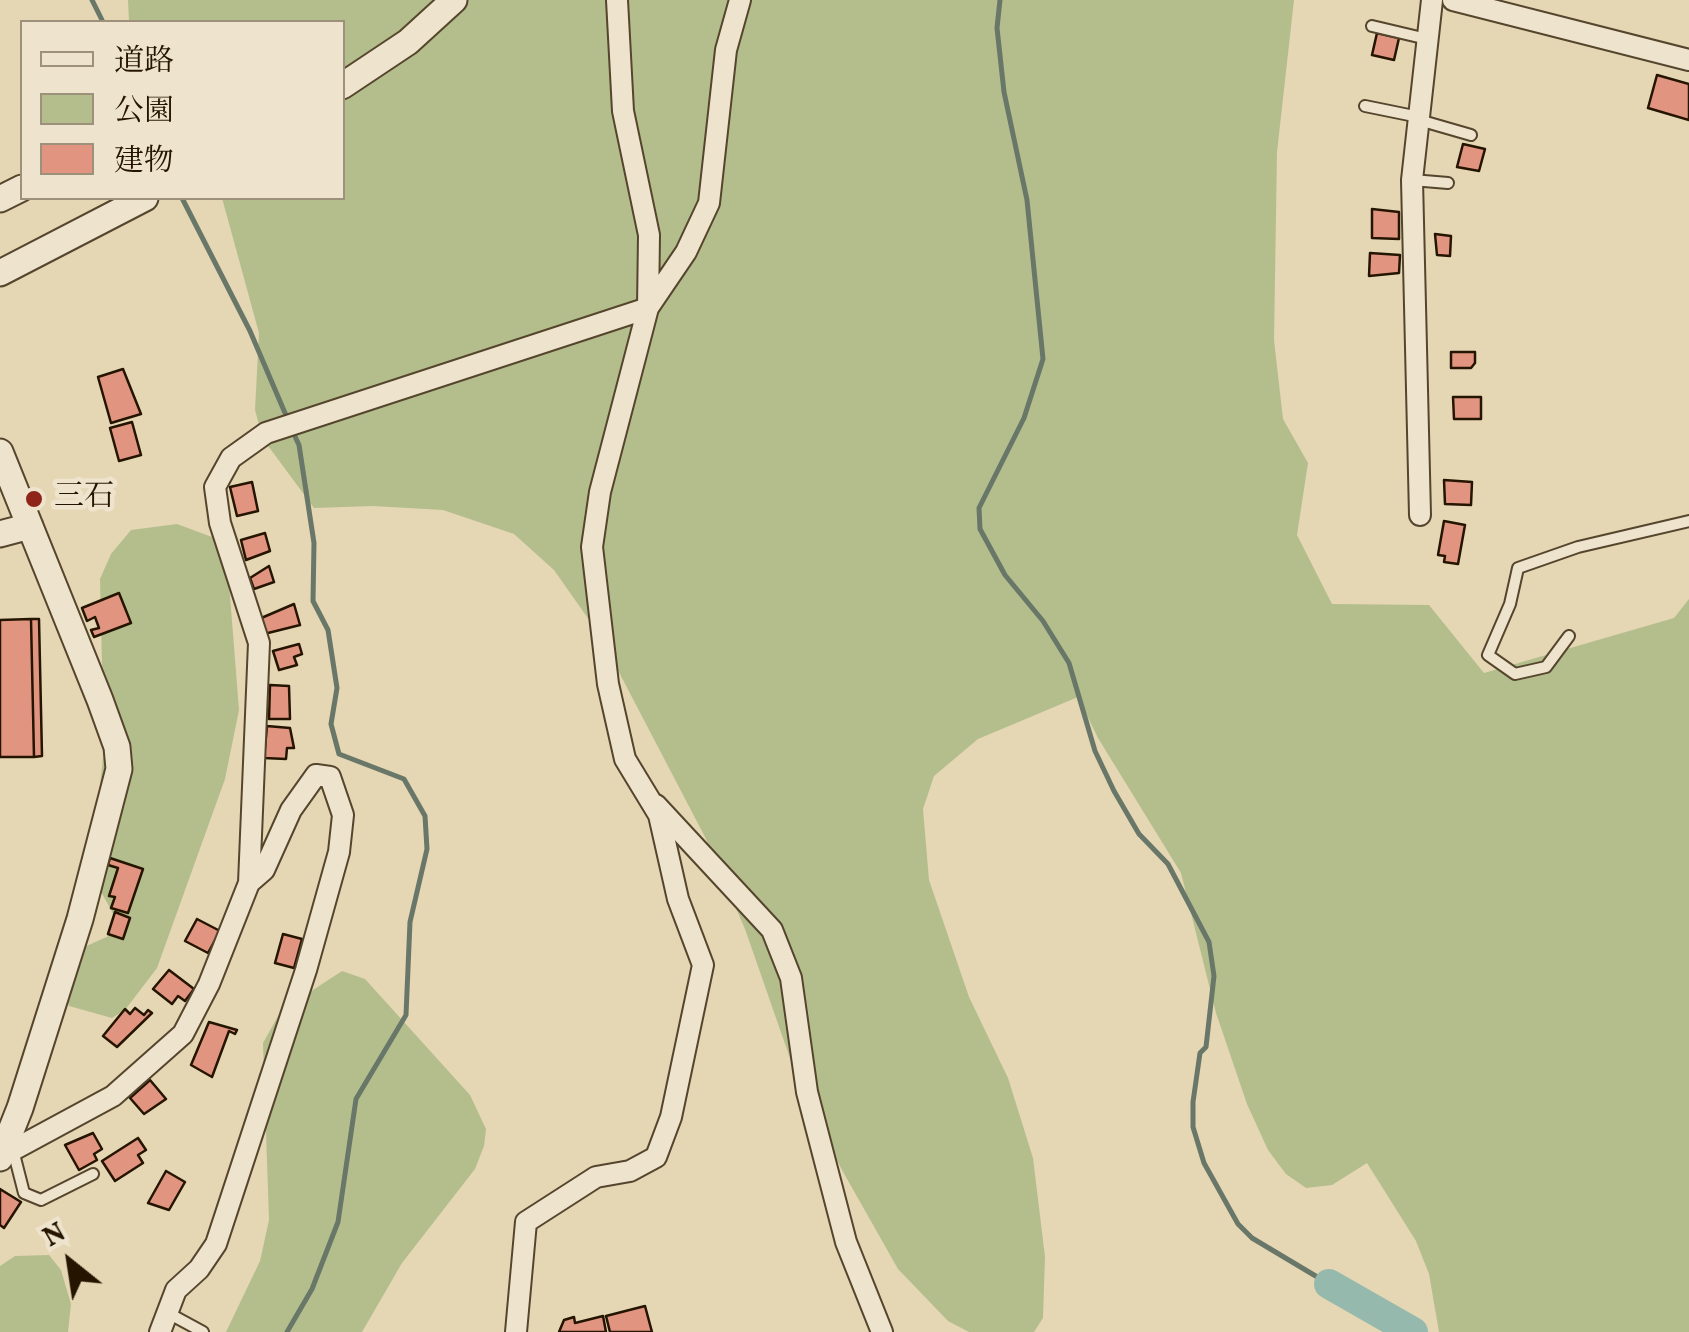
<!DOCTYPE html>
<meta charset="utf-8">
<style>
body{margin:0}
#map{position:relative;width:1689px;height:1332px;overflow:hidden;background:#e5d6b4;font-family:Vollkorn,"Noto Serif JP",serif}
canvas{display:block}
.legend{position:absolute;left:20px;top:20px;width:325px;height:180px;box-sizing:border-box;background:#eee4ce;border:2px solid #9e917c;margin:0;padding:12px 18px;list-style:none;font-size:30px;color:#251500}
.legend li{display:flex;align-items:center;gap:20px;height:50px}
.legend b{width:50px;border:2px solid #9e917c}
.north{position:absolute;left:20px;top:1212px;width:100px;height:100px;-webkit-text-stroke:8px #eee4ce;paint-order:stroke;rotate:330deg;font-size:28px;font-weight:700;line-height:40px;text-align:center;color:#251500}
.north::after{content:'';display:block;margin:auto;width:35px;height:45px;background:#251500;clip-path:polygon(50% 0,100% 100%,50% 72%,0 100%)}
</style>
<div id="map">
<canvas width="1689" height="1332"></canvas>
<ul class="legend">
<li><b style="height:12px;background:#eee4ce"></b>道路</li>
<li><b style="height:28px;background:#b4be8d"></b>公園</li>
<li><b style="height:28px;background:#e19581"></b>建物</li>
</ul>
<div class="north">N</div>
</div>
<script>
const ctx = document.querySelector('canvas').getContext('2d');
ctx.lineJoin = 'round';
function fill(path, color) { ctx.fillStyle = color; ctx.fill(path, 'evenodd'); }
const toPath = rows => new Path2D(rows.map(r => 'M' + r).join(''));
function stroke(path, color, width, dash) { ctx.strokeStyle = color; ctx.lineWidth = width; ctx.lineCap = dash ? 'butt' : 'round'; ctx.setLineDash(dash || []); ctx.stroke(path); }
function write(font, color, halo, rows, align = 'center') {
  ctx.font = font + ' Vollkorn,"Noto Serif JP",serif'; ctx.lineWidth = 9; ctx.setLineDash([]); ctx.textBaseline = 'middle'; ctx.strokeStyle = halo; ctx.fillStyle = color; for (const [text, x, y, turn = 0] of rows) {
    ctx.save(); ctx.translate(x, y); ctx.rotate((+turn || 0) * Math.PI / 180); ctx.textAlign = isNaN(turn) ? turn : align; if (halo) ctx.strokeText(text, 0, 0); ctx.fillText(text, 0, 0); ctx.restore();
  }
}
fill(toPath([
 [128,0,1294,0,1277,152,1274,340,1283,419,1308,463,1297,535,1332,604,1429,605,1484,673,1674,618,1689,599,1689,1332,1439,1332,1429,1274,1416,1241,1367,1163,1332,1185,1306,1188,1286,1174,1268,1150,1247,1104,1216,1013,1181,873,1098,738,1078,697,978,739,934,776,923,809,929,880,969,997,1008,1078,1033,1158,1045,1257,1043,1318,1034,1332,969,1332,948,1321,898,1269,842,1170,799,1084,745,929,705,837,599,634,554,570,514,534,443,510,373,506,314,508,263,439,255,410,259,333,222,198,342,198,342,22,129,22],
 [177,524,212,537,229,583,239,710,225,779,157,968,125,1010,112,1018,69,1006,64,986,82,948,122,930,82,857,96,821,104,749,100,579,111,554,131,530],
 [342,971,365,979,470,1095,486,1129,484,1146,475,1169,402,1263,362,1332,226,1332,260,1261,269,1220,263,1043,281,1011],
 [49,1255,61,1270,71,1304,68,1332,0,1332,0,1266,15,1256]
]), '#b4be8d');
stroke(toPath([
 [92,0,103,22],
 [1000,0,997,28,1004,92,1027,200,1043,359,1024,418,979,508,980,529,1005,575,1043,621,1069,663,1095,751,1114,791,1139,834,1168,864,1209,942,1214,976,1206,1047,1200,1053,1193,1102,1193,1127,1204,1163,1238,1224,1252,1238,1329,1284],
 [182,198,250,331,288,420],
 [287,1332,312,1289,338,1222,356,1099,406,1015,410,922,427,849,425,816,404,779,339,754,331,724,337,688,328,630,313,601,314,543,299,445,292,430]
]), '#697768', 5);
stroke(toPath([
 [1329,1284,1413,1332]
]), '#96b9ad', 30);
const building = toPath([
 [1377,33,1399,38,1394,60,1372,55,1377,33],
 [1657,75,1689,84,1689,120,1648,108,1657,75],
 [1463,144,1485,149,1479,171,1457,167,1463,144],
 [1372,209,1399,212,1399,239,1372,238,1372,209],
 [1435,234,1451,236,1450,256,1437,255,1435,234],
 [1370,253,1400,255,1399,273,1369,276,1370,253],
 [1451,352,1475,352,1475,363,1471,368,1451,368,1451,352],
 [123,369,141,414,111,423,98,377,123,369],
 [1453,397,1481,397,1481,419,1454,419,1453,397],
 [132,422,141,455,119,461,110,428,132,422],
 [1444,480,1472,482,1471,505,1445,504,1444,480],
 [252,482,258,511,237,516,230,487,252,482],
 [1444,521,1465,525,1458,564,1444,562,1445,556,1438,555,1444,521],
 [265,533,270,551,246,560,241,540,265,533],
 [269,566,274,582,254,589,250,578,269,566],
 [119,593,131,623,94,637,91,630,99,628,95,617,87,621,82,608,119,593],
 [294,604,300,625,264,634,259,619,294,604],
 [31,619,34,757,0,757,0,620,31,619],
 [31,619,39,619,42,756,34,757,31,619],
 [299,644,302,654,294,657,297,665,279,670,273,651,299,644],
 [270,685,289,686,290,719,269,719,270,685],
 [267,726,290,728,294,748,287,748,286,759,264,758,267,726],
 [110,858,143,869,128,913,111,908,115,897,109,896,118,868,108,865,110,858],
 [115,912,130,918,123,939,108,934,115,912],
 [197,919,220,931,208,953,185,941,197,919],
 [283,934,302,939,294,968,275,963,283,934],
 [169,970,194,989,185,1001,178,996,172,1004,153,989,169,970],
 [135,1008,144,1015,148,1010,152,1013,117,1047,103,1036,125,1009,130,1014,135,1008],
 [209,1022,237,1030,235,1034,229,1031,212,1077,191,1065,209,1022],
 [150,1080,166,1099,144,1114,130,1098,150,1080],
 [93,1133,102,1149,94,1154,97,1160,79,1170,65,1145,93,1133],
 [138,1138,146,1150,138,1155,143,1163,115,1181,102,1161,138,1138],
 [166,1171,185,1182,169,1210,148,1203,166,1171],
 [0,1189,21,1202,4,1228,0,1225,0,1189],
 [645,1306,652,1332,610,1332,606,1316,645,1306],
 [603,1316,606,1332,559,1332,564,1320,574,1317,575,1323,603,1316]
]);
fill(building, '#e19581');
stroke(building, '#251500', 2.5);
const service = toPath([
 [1372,26,1427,39],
 [1365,106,1419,117],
 [1419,120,1471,135],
 [1412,180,1448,183],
 [1569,636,1546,667,1515,674,1488,655,1510,604,1518,568,1578,547,1689,521],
 [13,1150,24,1193,41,1200,93,1174],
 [168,1313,203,1332]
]);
const minor = toPath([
 [1453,0,1689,60],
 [1420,515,1412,180,1432,0],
 [656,805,772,930,791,978,807,1092,846,1242,882,1332],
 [2,1156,113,1096,183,1034,209,984,249,883,259,643,220,523,215,487,231,458,266,433,648,308,686,252,709,203,726,50,740,0],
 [160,1332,176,1290,199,1269,216,1244,306,970,339,852,343,815,330,777,316,775,291,810,264,870,249,883],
 [516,1332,526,1222,596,1177,630,1171,656,1157,671,1117,703,965,678,899,659,815,625,759,608,684,592,547,600,492,648,308,649,235,623,111,617,0]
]);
const tertiary = toPath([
 [342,86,408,42,454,0],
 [0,199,22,188],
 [0,273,145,198],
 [0,452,100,700,117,747,119,769,80,919,20,1108,0,1158],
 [0,534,30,526]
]);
stroke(service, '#55452d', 14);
stroke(minor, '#55452d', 24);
stroke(tertiary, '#55452d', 29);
stroke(service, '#eee4ce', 10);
stroke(minor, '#eee4ce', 20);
stroke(tertiary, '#eee4ce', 25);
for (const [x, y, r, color] of [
 [34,499,10,"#8f2418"]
]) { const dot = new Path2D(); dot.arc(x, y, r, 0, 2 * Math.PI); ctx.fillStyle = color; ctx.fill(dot); stroke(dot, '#eee4ce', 4); }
write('30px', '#251500', '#eee4ce', [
 ["三石",54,499]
], 'left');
</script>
